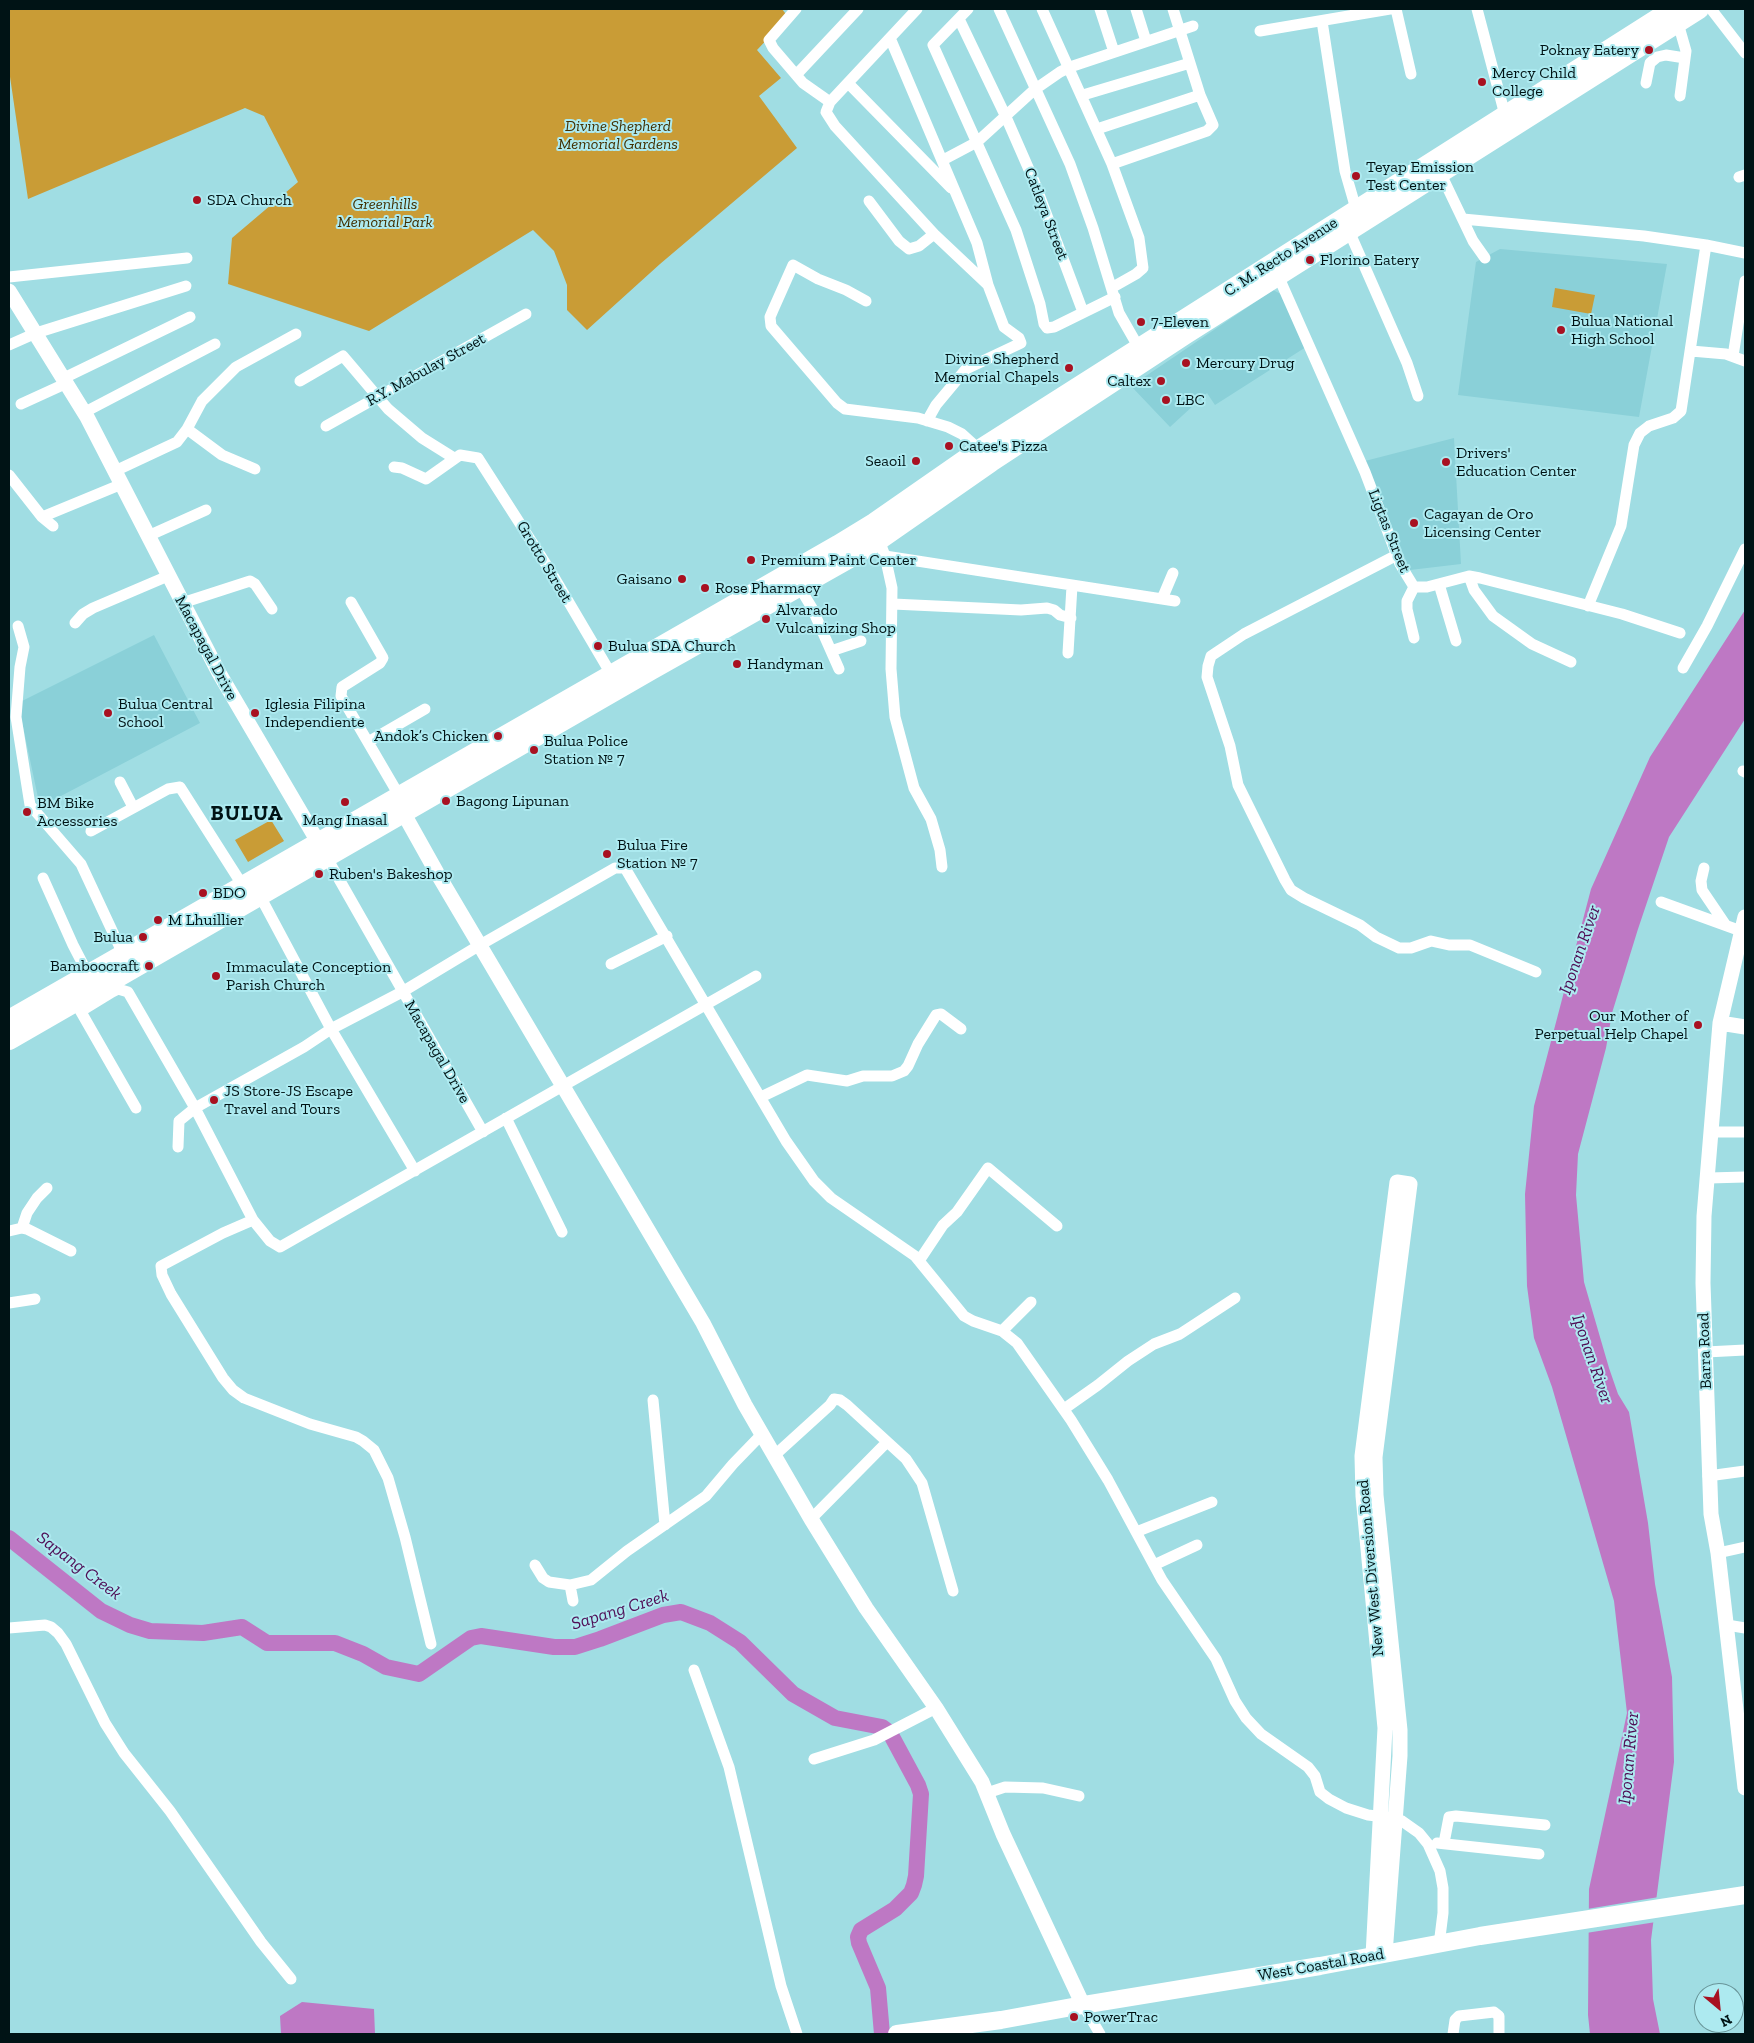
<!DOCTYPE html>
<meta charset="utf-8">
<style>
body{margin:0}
#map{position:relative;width:1754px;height:2043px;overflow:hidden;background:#a0dde3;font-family:"Zilla Slab",serif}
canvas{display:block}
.frame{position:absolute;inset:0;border:10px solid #001315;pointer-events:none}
.north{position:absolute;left:1694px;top:1983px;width:50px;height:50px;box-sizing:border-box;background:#adeaf0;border:1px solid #689498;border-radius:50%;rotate:152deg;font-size:14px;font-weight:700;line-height:20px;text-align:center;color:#001315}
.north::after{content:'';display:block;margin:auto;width:18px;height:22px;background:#a81121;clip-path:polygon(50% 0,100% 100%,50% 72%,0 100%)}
</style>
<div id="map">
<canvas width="1754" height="2043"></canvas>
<div class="frame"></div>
<div class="north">N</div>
</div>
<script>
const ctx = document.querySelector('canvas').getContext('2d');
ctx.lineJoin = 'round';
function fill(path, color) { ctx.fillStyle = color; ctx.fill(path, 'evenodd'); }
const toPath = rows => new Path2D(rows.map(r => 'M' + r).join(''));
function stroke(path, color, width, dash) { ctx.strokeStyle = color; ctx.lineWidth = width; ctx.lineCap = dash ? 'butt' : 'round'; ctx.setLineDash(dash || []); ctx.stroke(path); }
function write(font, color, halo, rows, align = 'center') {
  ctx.font = font + ' "Zilla Slab",serif'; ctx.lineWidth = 4; ctx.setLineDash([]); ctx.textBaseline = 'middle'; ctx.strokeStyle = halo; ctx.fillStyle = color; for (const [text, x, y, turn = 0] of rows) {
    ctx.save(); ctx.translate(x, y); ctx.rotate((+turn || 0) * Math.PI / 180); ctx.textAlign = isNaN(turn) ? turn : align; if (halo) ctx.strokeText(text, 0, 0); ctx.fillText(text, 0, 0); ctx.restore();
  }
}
fill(toPath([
 [1500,249,1667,264,1639,417,1458,395,1476,262],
 [1273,290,1283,295,1306,347,1215,405,1207,393,1170,427,1131,386],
 [1454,438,1461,564,1410,570,1365,461],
 [154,635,200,723,40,807,18,703]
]), '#8ad0d8');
fill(toPath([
 [9,9,782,9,788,17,757,50,781,78,759,96,797,148,660,264,587,330,567,310,567,285,554,251,533,230,369,331,228,284,232,238,298,182,264,116,245,108,28,199,9,70],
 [1555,288,1595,295,1591,314,1552,307],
 [271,820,284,841,248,862,235,840]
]), '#c99c36');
fill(toPath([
 [1745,610,1745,719,1669,837,1638,929,1612,1013,1606,1048,1578,1154,1576,1195,1584,1282,1609,1368,1618,1394,1629,1412,1648,1523,1655,1584,1672,1677,1674,1762,1651,1940,1653,1999,1660,2034,1590,2034,1588,2015,1589,1889,1627,1713,1614,1601,1552,1387,1534,1338,1527,1286,1525,1194,1534,1106,1591,889,1650,757],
 [302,2002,374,2009,375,2034,281,2034,280,2016]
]), '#be78c4');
fill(toPath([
 [1659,1897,1656,1922,1586,1933,1587,1909]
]), '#a0dde3');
stroke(toPath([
 [9,1538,101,1611,130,1625,150,1631,203,1633,242,1627,267,1643,335,1643,363,1654,386,1667,419,1674,471,1638,481,1636,554,1647,575,1647,600,1639,663,1615,681,1612,710,1623,740,1642,793,1694,835,1718,882,1727,890,1733,918,1785,921,1794,916,1876,914,1885,911,1893,895,1909,861,1930,858,1937,859,1943,878,1988,882,2034]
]), '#be78c4', 16);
stroke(toPath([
 [796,9,769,40,773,48,803,83,830,102],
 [917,9,830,102,826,112,835,126,934,234,987,284],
 [968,9,933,45,1016,230,1040,304,1044,324,1047,328,1054,327,1115,297],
 [999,9,1070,164,1093,228,1119,313,1139,348],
 [1042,9,1112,164,1139,238,1143,268,1136,274,1113,287],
 [1100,9,1114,52],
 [1136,9,1146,41],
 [1396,9,1411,74],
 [1477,9,1505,115],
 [1711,9,1745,53],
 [959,19,1006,117,1034,181,1083,312],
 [1322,21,1345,171,1356,209],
 [1678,23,1686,51,1680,96],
 [1260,31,1390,9],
 [890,38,977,243,988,285,1004,327,1019,338,1021,343,966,369,936,405,927,421],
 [797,74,858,9],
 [1646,83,1650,63,1657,57,1666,55,1685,58],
 [849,84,951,188],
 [1083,95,1190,63],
 [1097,129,1200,95],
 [943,160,977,142,1034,90,1060,72,1070,67,1193,26],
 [1112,164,1207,131,1213,125,1200,95,1173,9],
 [1440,172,1473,241,1485,258],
 [1739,177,1745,175],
 [869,201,899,241,909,249,919,246,934,234],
 [1463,219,1644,236,1706,245,1745,253],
 [1349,231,1407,363,1418,396],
 [1276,271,1365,472,1400,564,1414,587,1427,587,1469,576,1480,578,1622,614,1680,633],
 [9,277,187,258],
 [866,301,846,290,818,279,793,265,773,310,770,317,771,326,837,403,845,409,918,418,948,427,962,434,983,453],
 [9,345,36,333,186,286],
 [1691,351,1726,354,1745,361],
 [1733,356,1745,281],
 [64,378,190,317],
 [300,381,343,356,388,409,422,438,454,458],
 [21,404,67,383],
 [85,412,215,344],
 [326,426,526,314],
 [187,429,222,455,255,469],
 [394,467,402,468,426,479,460,455,478,458,551,572,614,679],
 [115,471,177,442,187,429,202,401,236,367,296,334],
 [9,475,42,517,53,526],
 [42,517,122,484],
 [148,536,206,510],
 [879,540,885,556,892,588,891,669,895,717,914,788,931,819,940,850,942,867],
 [1397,555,1244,634,1211,656,1208,666,1207,677,1230,746,1238,785,1285,880,1291,890,1304,898,1360,925,1376,937,1399,948,1411,948,1431,941,1449,945,1470,945,1536,972],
 [885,556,1175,601],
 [1469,576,1474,590,1493,616,1532,644,1571,662],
 [1439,584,1456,641],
 [1414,587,1407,601,1407,609,1414,638],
 [800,588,812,608,839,669],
 [1162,599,1173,573],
 [351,602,383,658,380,663,342,687,341,696,400,797],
 [182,603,250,581,255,584,272,609],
 [893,604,1021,610,1047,608,1054,610,1060,615,1071,618],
 [1588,606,1621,526,1634,445,1640,433,1649,426,1673,418,1681,411,1706,245],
 [75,623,83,614,93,608,168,576],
 [18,626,24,647,20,667,16,717,30,805,81,864,123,954],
 [831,651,861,641],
 [1068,653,1072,586],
 [1683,668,1707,626,1745,549],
 [368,742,425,709],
 [1743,771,1745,772],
 [120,782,133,807],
 [91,831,168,789,180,787,243,886],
 [327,858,483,1132],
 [1704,868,1701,881,1702,890,1725,924],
 [43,878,73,945,88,974],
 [260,896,331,1029,415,1171],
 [1661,902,1741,931],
 [611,964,667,936],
 [77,1005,136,1108],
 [81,1011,112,992,118,989,128,992,195,1108,253,1220,270,1241,280,1247,756,976],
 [761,1097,807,1075,847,1081,863,1076,892,1076,904,1071,908,1066,918,1044,936,1015,941,1014,961,1029],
 [506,1118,562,1232],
 [1711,1132,1745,1132],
 [178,1147,179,1121,195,1108,304,1047,331,1029,402,992,480,945,615,868,625,868,786,1141,814,1181,831,1198,915,1256,964,1316,973,1321,1002,1331,1017,1343,1071,1420,1108,1480,1162,1580,1216,1659,1235,1701,1246,1718,1261,1734,1308,1767,1315,1776,1320,1792,1329,1799,1346,1808,1368,1815,1394,1818,1402,1821,1419,1833,1428,1844,1440,1871,1443,1888,1443,1913,1439,1945],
 [1709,1178,1745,1177],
 [253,1220,223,1233,161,1266,162,1275,171,1294,223,1378,233,1390,244,1398,310,1424,356,1437,363,1441,374,1450,388,1478,405,1537,431,1644],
 [22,1228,27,1213,37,1198,47,1188],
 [9,1231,22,1228,27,1229,71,1251],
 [919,1261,943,1225,957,1212,988,1168,1057,1226],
 [9,1303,35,1299],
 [1002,1331,1031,1302],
 [1706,1352,1745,1350],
 [653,1400,665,1525],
 [1064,1409,1098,1385,1128,1361,1154,1344,1180,1334,1235,1298],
 [775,1455,830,1405,834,1399,840,1400,847,1405,906,1459,922,1483,953,1591],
 [1708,1476,1745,1471],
 [811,1519,887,1442],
 [1136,1532,1212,1502],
 [1718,1553,1745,1547],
 [535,1565,543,1578,549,1582,570,1585,591,1580,627,1551,706,1496,733,1464,762,1434],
 [1154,1565,1197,1545],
 [570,1585,573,1601],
 [1727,1625,1745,1628],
 [9,1628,45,1625,51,1627,58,1633,66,1644,105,1723,124,1753,170,1811,261,1942,291,1979],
 [694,1670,729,1767,781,1986,797,2034],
 [814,1759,874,1740,936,1708],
 [987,1793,1005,1787,1043,1788,1079,1796],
 [1437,1843,1539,1854],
 [1444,1843,1449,1817,1456,1816,1545,1825],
 [1083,2005,1100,2034],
 [1453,2034,1455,2020,1459,2016,1494,2012,1499,2016,1499,2034]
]), '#fff', 11);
stroke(toPath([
 [9,291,87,417,219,673,324,852],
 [404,814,437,873,703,1323,745,1405,811,1519,866,1608,936,1708,982,1782,1003,1834,1083,2005],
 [1745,917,1720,1023,1704,1216,1703,1283,1711,1514,1718,1553,1745,1788],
 [1720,1023,1745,1027],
 [1373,1956,1385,1728,1363,1496,1362,1456,1397,1182,1410,1184,1375,1457,1376,1495,1400,1730,1400,1756,1385,1954]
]), '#fff', 15);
stroke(toPath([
 [897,2034,1001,2020,1083,2005,1320,1966,1480,1936,1745,1895]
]), '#fff', 18);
stroke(toPath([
 [9,1020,838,545,874,523,979,450,1673,9],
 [9,1040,651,670,848,559,879,540,991,462,1186,334,1699,9]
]), '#fff', 20);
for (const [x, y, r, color] of [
 [1649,50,5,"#a81121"],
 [1482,82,5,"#a81121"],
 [1356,176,5,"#a81121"],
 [197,200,5,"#a81121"],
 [1310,260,5,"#a81121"],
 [1141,322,5,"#a81121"],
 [1561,330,5,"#a81121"],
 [1186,363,5,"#a81121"],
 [1069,368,5,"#a81121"],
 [1161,381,5,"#a81121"],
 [1166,400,5,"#a81121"],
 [949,446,5,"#a81121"],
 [916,461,5,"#a81121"],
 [1446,462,5,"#a81121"],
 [1414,523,5,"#a81121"],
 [751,560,5,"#a81121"],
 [682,579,5,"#a81121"],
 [705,588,5,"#a81121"],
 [766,619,5,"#a81121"],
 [598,646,5,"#a81121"],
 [737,664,5,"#a81121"],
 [108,713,5,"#a81121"],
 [255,713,5,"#a81121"],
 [498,736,5,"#a81121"],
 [534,750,5,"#a81121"],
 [446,801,5,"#a81121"],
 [345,802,5,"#a81121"],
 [27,812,5,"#a81121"],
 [607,854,5,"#a81121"],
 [319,874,5,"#a81121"],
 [203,893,5,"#a81121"],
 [158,920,5,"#a81121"],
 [143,937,5,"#a81121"],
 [149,966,5,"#a81121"],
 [216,976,5,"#a81121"],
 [1698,1025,5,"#a81121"],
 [214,1100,5,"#a81121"],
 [1074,2017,5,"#a81121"]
]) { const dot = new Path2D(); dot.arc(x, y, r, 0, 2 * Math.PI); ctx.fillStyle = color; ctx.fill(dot); stroke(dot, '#adeaf0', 2); }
write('16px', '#001315', '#adeaf0', [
 ["Poknay Eatery",1639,50,"right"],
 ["Mercy Child",1492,73],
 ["College",1492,91],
 ["Teyap Emission",1366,167],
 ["Test Center",1366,185],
 ["SDA Church",207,200],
 ["Florino Eatery",1320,260],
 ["Bulua National",1571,321],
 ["High School",1571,339],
 ["7-Eleven",1151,322],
 ["Divine Shepherd",1059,359,"right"],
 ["Memorial Chapels",1059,377,"right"],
 ["Mercury Drug",1196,363],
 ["Caltex",1151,381,"right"],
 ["LBC",1176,400],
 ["Catee's Pizza",959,446],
 ["Drivers'",1456,453],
 ["Education Center",1456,471],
 ["Seaoil",906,461,"right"],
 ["Cagayan de Oro",1424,514],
 ["Licensing Center",1424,532],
 ["Premium Paint Center",761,560],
 ["Gaisano",672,579,"right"],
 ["Rose Pharmacy",715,588],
 ["Alvarado",776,610],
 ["Vulcanizing Shop",776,628],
 ["Bulua SDA Church",608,646],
 ["Handyman",747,664],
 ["Bulua Central",118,704],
 ["School",118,722],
 ["Iglesia Filipina",265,704],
 ["Independiente",265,722],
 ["Andok’s Chicken",488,736,"right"],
 ["Bulua Police",544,741],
 ["Station № 7",544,759],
 ["Bagong Lipunan",456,801],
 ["BM Bike",37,803],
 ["Accessories",37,821],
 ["Mang Inasal",345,820,"center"],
 ["Bulua Fire",617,845],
 ["Station № 7",617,863],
 ["Ruben's Bakeshop",329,874],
 ["BDO",213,893],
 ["M Lhuillier",168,920],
 ["Bulua",133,937,"right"],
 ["Bamboocraft",139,966,"right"],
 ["Immaculate Conception",226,967],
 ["Parish Church",226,985],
 ["Our Mother of",1688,1016,"right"],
 ["Perpetual Help Chapel",1688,1034,"right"],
 ["JS Store-JS Escape",224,1091],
 ["Travel and Tours",224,1109],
 ["PowerTrac",1084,2017]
], 'left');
write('italic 16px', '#422f01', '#adeaf0', [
 ["Divine Shepherd",618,126],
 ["Memorial Gardens",618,144],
 ["Greenhills",385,204],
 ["Memorial Park",385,222]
]);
write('16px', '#001315', '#adeaf0', [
 ["Catleya Street",1046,214,69],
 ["C. M. Recto Avenue",1281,257,-33],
 ["R.Y. Mabulay Street",426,370,-29],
 ["Ligtas Street",1389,531,68],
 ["Grotto Street",544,562,59],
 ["Macapagal Drive",206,648,62],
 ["Macapagal Drive",437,1052,60],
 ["Barra Road",1705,1351,-92],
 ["New West Diversion Road",1371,1568,-95],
 ["West Coastal Road",1321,1965,-10]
]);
write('italic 18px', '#4f0e55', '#adeaf0', [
 ["Iponan River",1580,950,-71],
 ["Iponan River",1592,1359,71],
 ["Sapang Creek",79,1566,37],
 ["Sapang Creek",620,1610,-17],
 ["Iponan River",1629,1758,-85]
]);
ctx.letterSpacing = '1px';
write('bold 21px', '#001315', '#adeaf0', [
 ["BULUA",247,814]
]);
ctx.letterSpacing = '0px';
</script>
